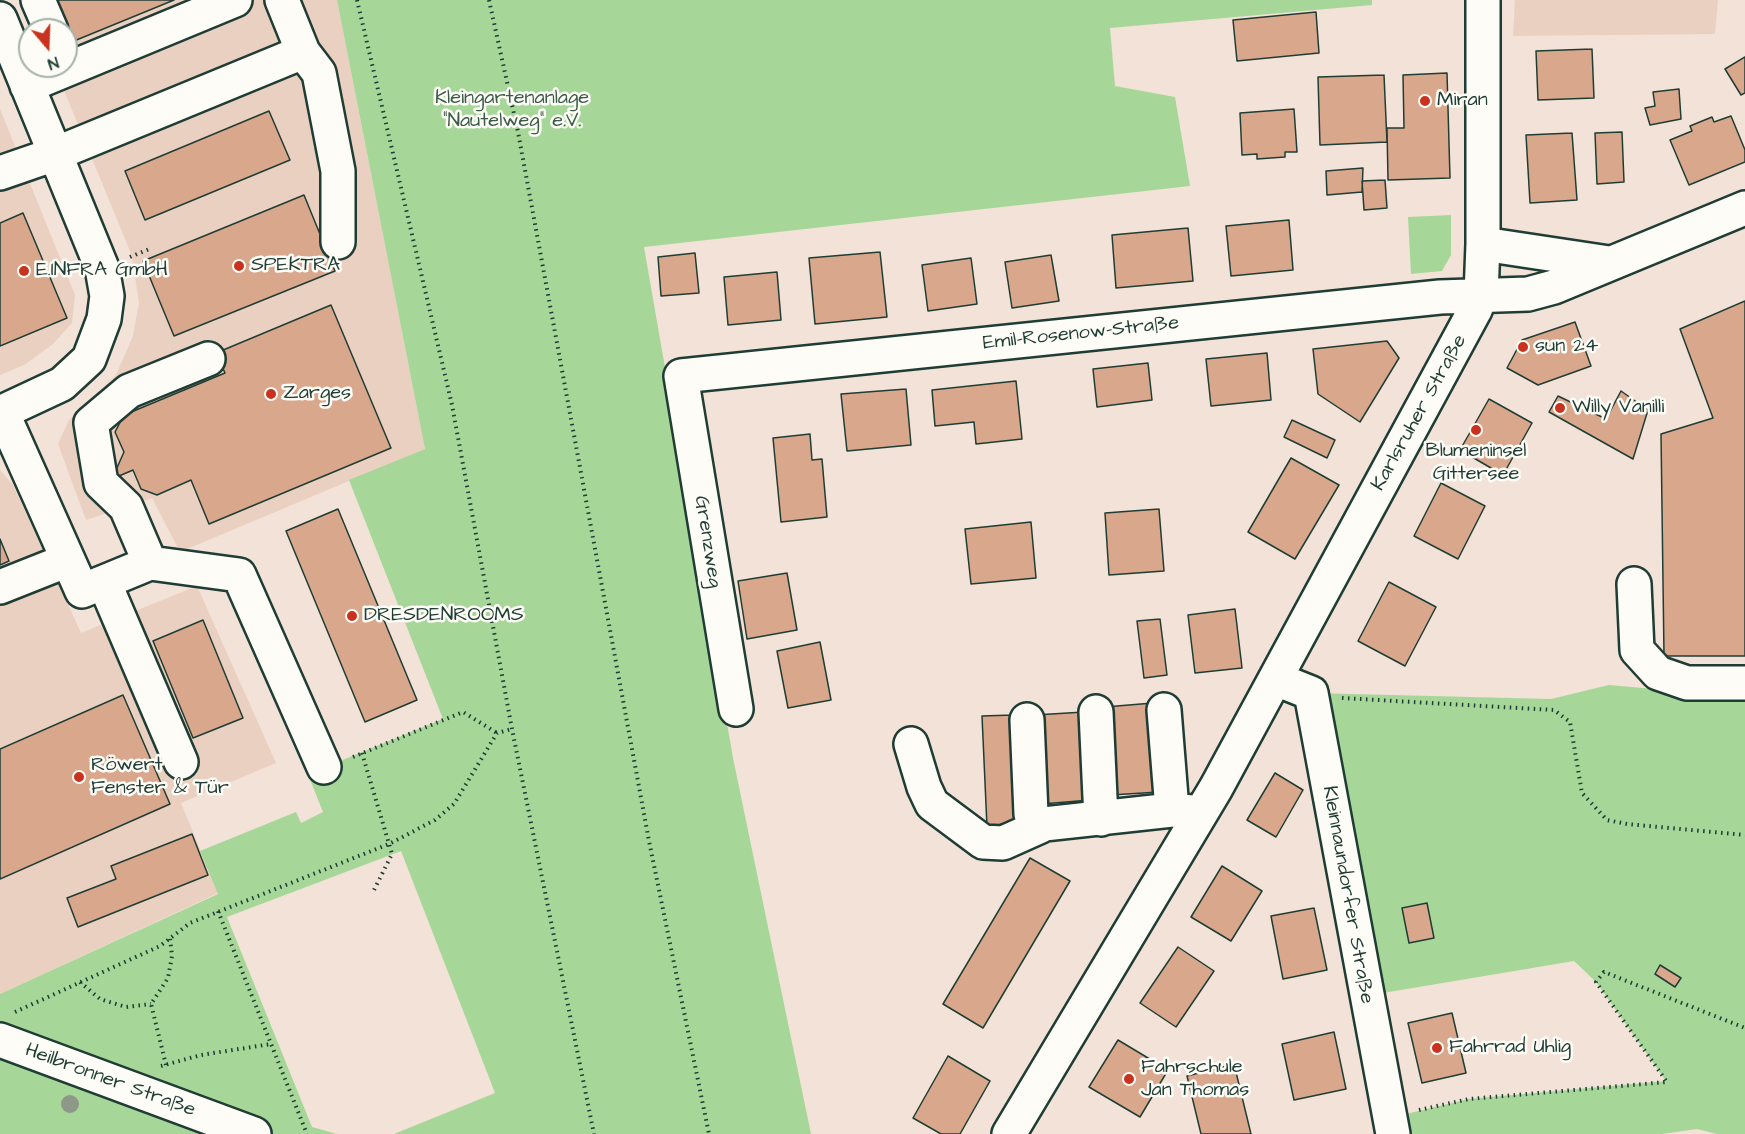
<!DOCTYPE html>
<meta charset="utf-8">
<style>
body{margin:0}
#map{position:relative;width:1745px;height:1134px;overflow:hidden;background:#f2e2d7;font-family:"Architects Daughter",sans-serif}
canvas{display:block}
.north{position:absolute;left:18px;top:18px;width:60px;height:60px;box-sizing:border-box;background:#fdfcf7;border:2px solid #a4b0a9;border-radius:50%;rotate:161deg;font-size:16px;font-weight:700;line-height:24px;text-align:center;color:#1f3d34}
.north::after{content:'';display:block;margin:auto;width:21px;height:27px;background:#c8321e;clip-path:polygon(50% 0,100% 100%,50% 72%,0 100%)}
</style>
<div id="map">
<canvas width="1745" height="1134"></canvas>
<div class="north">N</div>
</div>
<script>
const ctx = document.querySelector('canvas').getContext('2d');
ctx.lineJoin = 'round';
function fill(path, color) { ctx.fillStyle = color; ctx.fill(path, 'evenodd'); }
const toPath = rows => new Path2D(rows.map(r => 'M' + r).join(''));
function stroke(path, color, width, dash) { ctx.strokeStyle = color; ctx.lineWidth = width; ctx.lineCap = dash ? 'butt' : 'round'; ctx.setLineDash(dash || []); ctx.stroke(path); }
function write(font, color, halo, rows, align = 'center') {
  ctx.font = font + ' "Architects Daughter",sans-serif'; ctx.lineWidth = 5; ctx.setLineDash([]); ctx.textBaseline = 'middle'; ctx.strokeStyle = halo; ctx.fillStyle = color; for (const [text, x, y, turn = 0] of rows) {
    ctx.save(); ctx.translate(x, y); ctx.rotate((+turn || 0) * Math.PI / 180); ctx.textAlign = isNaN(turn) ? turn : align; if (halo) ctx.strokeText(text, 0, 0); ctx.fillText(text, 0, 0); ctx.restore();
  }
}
fill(toPath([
 [27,0,337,0,425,449,180,552,152,498,86,520,58,444,69,420,116,375,133,336,139,303,132,256,54,66,66,66,66,30],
 [1515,0,1718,0,1715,34,1513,36],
 [0,109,75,295,72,323,53,344,24,365,0,375],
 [0,470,13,485,81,633,197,586,276,763,181,803,218,893,0,994]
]), '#ead0c0');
fill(toPath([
 [337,0,1372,0,1372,5,1110,28,1115,86,1175,97,1190,186,644,247,733,758,811,1134,394,1134,495,1093,401,851,227,917,312,1127,337,1134,0,1134,0,994,218,894,200,851,296,812,301,823,323,812,309,777,345,759,443,719,349,480,425,449],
 [1451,215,1451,255,1442,271,1411,274,1408,217],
 [1609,685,1745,697,1745,1134,1717,1134,1697,1129,1662,1134,1393,1134,1389,1118,1469,1099,1666,1081,1596,982,1574,961,1365,996,1311,693,1551,699]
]), '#a7d798');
const building = toPath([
 [57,0,174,0,74,41,57,0],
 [1316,12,1319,53,1237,61,1233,20,1316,12],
 [1592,49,1594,98,1538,100,1536,51,1592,49],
 [1745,57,1745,93,1741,95,1725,69,1745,57],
 [1447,73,1450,178,1388,180,1387,128,1404,128,1403,75,1447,73],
 [1384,75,1387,142,1320,145,1318,77,1384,75],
 [1679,89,1681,119,1650,125,1645,108,1655,106,1653,92,1679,89],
 [1294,109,1297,152,1285,152,1285,157,1257,159,1257,154,1242,155,1240,113,1294,109],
 [269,111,290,160,145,220,125,171,269,111],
 [1731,116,1745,150,1745,162,1689,185,1670,140,1692,131,1690,126,1712,117,1714,122,1731,116],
 [1622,132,1624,182,1597,184,1595,133,1622,132],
 [1572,133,1577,200,1530,203,1526,135,1572,133],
 [1363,168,1362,192,1327,195,1326,171,1363,168],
 [1385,180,1387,208,1364,210,1362,181,1385,180],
 [304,195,335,271,174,336,143,261,304,195],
 [23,213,67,318,0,346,0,223,23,213],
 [1289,220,1293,270,1231,276,1226,226,1289,220],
 [1188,228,1193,281,1116,288,1112,235,1188,228],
 [880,252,887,317,815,324,809,258,880,252],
 [695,253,699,293,661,296,658,257,695,253],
 [1051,255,1059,301,1012,308,1005,262,1051,255],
 [971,258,977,304,928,311,922,265,971,258],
 [777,272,781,320,728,325,724,277,777,272],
 [1745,301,1745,656,1664,656,1661,434,1713,418,1680,329,1745,301],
 [331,305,391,448,209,524,191,480,157,495,141,489,133,470,112,479,124,452,115,432,124,415,225,373,216,353,331,305],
 [1575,322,1591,366,1538,385,1507,368,1522,340,1575,322],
 [1387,341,1399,358,1360,422,1318,394,1313,349,1387,341],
 [1267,353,1271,400,1211,406,1206,359,1267,353],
 [1148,363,1152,400,1097,407,1093,369,1148,363],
 [1016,381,1022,439,976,444,974,422,935,426,932,390,1016,381],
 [906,389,911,445,847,451,841,394,906,389],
 [1621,391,1648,410,1633,459,1549,412,1558,396,1606,419,1621,391],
 [1489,399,1532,423,1503,475,1460,450,1489,399],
 [1292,420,1335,440,1327,458,1284,437,1292,420],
 [810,434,812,460,822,459,827,517,781,522,773,438,810,434],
 [1291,458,1339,485,1295,559,1248,532,1291,458],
 [1441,483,1485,506,1458,559,1414,536,1441,483],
 [338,509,417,700,365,722,286,531,338,509],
 [1159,509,1164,571,1109,575,1105,513,1159,509],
 [1031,522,1036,578,971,584,965,529,1031,522],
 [0,539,9,561,0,565,0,539],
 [787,573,797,630,747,639,738,581,787,573],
 [1389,582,1436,607,1405,666,1358,641,1389,582],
 [1235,609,1242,668,1195,673,1188,615,1235,609],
 [1160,619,1167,675,1144,678,1137,621,1160,619],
 [203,620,243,718,193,738,153,641,203,620],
 [820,642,831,700,788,708,777,651,820,642],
 [123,695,170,804,0,879,0,749,123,695],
 [1153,703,1159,792,1111,795,1105,707,1153,703],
 [1084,712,1090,800,1042,804,1035,715,1084,712],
 [1013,715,1019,825,987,827,982,716,1013,715],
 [1275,773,1303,790,1276,837,1247,820,1275,773],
 [192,834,208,875,78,927,67,898,116,879,111,866,192,834],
 [1030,858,1070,881,983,1028,943,1004,1030,858],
 [1222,866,1262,891,1231,941,1191,917,1222,866],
 [1427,903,1434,938,1409,943,1402,908,1427,903],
 [1314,908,1327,970,1283,979,1271,916,1314,908],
 [1178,947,1214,971,1176,1027,1140,1003,1178,947],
 [1660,965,1681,978,1675,987,1655,974,1660,965],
 [1452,1013,1466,1073,1422,1083,1408,1023,1452,1013],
 [1334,1032,1346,1089,1294,1100,1282,1044,1334,1032],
 [1118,1040,1168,1070,1140,1117,1089,1087,1118,1040],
 [948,1056,990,1081,960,1134,941,1134,913,1118,948,1056],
 [1234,1064,1251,1134,1201,1134,1187,1076,1234,1064]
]);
fill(building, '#d9a78c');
stroke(building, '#1f3d34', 1.5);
const minor = toPath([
 [38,0,51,30],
 [282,0,303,52,319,73,338,171,338,242],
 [0,19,102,268,107,296,104,319,89,359,62,384,0,413],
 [27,86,235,0],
 [0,173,55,154,303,52],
 [1483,244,1609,263],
 [2,412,82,591,150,563,239,575,324,767],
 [150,563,126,507,101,483,91,423,129,391,208,359],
 [104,582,181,762],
 [1634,584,1637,650,1658,673,1687,683,1745,683],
 [0,587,68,560],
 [1276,679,1311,693,1393,1134],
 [736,709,681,376,1440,297,1528,294,1554,287,1745,208],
 [1164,710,1172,810],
 [1096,712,1101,819],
 [1027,720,1031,814,1035,825,1172,810,1201,813],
 [911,744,924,787,932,804,983,842,1003,843,1041,826],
 [0,1040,254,1134],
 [1009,1134,1216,788,1475,310,1481,295,1483,244,1483,0]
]);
stroke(minor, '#1f3d34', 38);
stroke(toPath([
 [357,0,452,405,512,729,594,1134],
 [489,0,518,132,649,841,709,1134],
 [130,257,152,248],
 [1342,698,1554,710,1570,722,1582,793,1607,820,1627,824,1745,835],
 [362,753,392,854,373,892],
 [353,757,463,712,497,733],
 [218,911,307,1134],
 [80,982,100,999,126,1007,151,1004],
 [15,1012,160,946,190,923,389,844,435,820,454,804,497,733,512,729],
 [166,1065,151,1004,168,978,172,956,170,938],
 [161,1066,201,1055,271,1044],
 [1419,1110,1469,1099,1667,1082,1596,982,1604,972,1745,1028]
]), '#1f3d34', 4, [1.5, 4.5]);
stroke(minor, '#fdfcf7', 33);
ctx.fillStyle = '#8d9888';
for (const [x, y] of [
 [70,1104]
]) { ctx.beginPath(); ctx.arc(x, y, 9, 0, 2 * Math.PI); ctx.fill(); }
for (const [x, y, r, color] of [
 [1425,101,6,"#c8321e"],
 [239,266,6,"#c8321e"],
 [24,271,6,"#c8321e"],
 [1523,347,6,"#c8321e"],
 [271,394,6,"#c8321e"],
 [1560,408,6,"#c8321e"],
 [1476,430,6,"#c8321e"],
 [352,616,6,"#c8321e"],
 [79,777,6,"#c8321e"],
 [1437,1048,6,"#c8321e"],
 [1129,1079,6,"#c8321e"]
]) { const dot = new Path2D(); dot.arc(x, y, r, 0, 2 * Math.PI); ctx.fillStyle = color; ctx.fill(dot); stroke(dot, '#fdfcf7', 2); }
write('20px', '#3a5c48', '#fdfcf7', [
 ["Kleingartenanlage",512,99],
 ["\"Nautelweg\" e.V.",512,122]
]);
write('20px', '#1f3d34', '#fdfcf7', [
 ["Miran",1437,101],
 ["SPEKTRA",251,266],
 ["E.INFRA GmbH",36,271],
 ["sun 24",1535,347],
 ["Zarges",283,394],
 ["Willy Vanilli",1572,408],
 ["Blumeninsel",1476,452,"center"],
 ["Gittersee",1476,475,"center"],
 ["DRESDENROOMS",364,616],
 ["Röwert",91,766],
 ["Fenster & Tür",91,789],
 ["Fahrrad Uhlig",1449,1048],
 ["Fahrschule",1141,1068],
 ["Jan Thomas",1141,1091]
], 'left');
write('20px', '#1f3d34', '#fdfcf7', [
 ["Emil-Rosenow-Straße",1081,334,-6],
 ["Karlsruher Straße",1420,413,-61],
 ["Grenzweg",707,542,81],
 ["Kleinnaundorfer Straße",1347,895,80],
 ["Heilbronner Straße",110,1081,20]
]);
</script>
